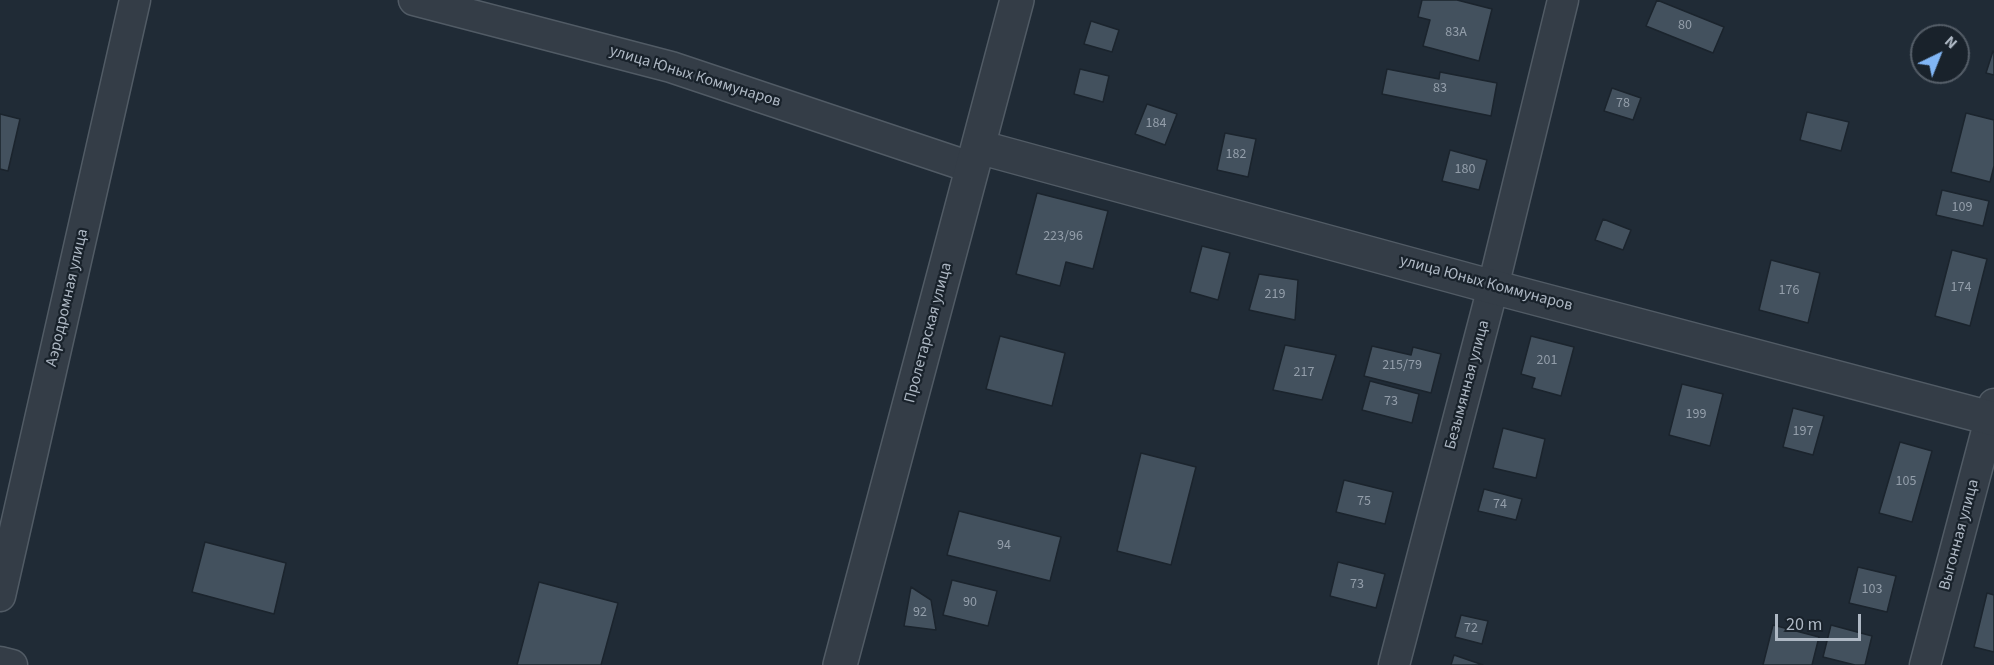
<!DOCTYPE html>
<meta charset="utf-8">
<style>
body{margin:0}
#map{position:relative;width:1994px;height:665px;overflow:hidden;background:#202b36;font-family:"Source Sans 3",sans-serif}
canvas{display:block}
.north{position:absolute;left:1910px;top:24px;width:60px;height:60px;box-sizing:border-box;background:#19222b;border:2px solid #555e68;border-radius:50%;rotate:43deg;font-size:16px;font-weight:700;line-height:24px;text-align:center;color:#aeb8c4}
.north::after{content:'';display:block;margin:auto;width:21px;height:27px;background:#81b6f5;clip-path:polygon(50% 0,100% 100%,50% 72%,0 100%)}
.scale{position:absolute;left:1775px;top:614px;width:86px;height:27px;box-sizing:border-box;border:3px solid #aeb8c4;border-top:0;padding-left:8px;font-size:18px;line-height:21px;white-space:nowrap;color:#aeb8c4;-webkit-text-stroke:4px #19222b;paint-order:stroke}
</style>
<div id="map">
<canvas width="1994" height="665"></canvas>
<div class="north">N</div>
<div class="scale">20 m</div>
</div>
<script>
const ctx = document.querySelector('canvas').getContext('2d');
ctx.lineJoin = 'round';
function fill(path, color) { ctx.fillStyle = color; ctx.fill(path, 'evenodd'); }
const toPath = rows => new Path2D(rows.map(r => 'M' + r).join(''));
function stroke(path, color, width, dash) { ctx.strokeStyle = color; ctx.lineWidth = width; ctx.lineCap = dash ? 'butt' : 'round'; ctx.setLineDash(dash || []); ctx.stroke(path); }
function write(font, color, halo, rows, align = 'center') {
  ctx.font = font + ' "Source Sans 3",sans-serif'; ctx.lineWidth = 4.5; ctx.setLineDash([]); ctx.textBaseline = 'middle'; ctx.strokeStyle = halo; ctx.fillStyle = color; for (const [text, x, y, turn = 0] of rows) {
    ctx.save(); ctx.translate(x, y); ctx.rotate((+turn || 0) * Math.PI / 180); ctx.textAlign = isNaN(turn) ? turn : align; if (halo) ctx.strokeText(text, 0, 0); ctx.fillText(text, 0, 0); ctx.restore();
  }
}
const building = toPath([
 [1422,0,1457,0,1492,9,1479,61,1423,46,1430,20,1418,17,1422,0],
 [1657,0,1724,27,1713,53,1646,26,1657,0],
 [1091,21,1119,30,1112,52,1084,44,1091,21],
 [1993,51,1994,52,1994,75,1986,73,1993,51],
 [1080,69,1109,76,1103,102,1074,94,1080,69],
 [1387,69,1439,79,1440,72,1497,83,1491,116,1382,94,1387,69],
 [1612,88,1641,98,1633,120,1604,111,1612,88],
 [1147,104,1177,114,1165,145,1135,134,1147,104],
 [1807,112,1849,122,1841,151,1800,140,1807,112],
 [1966,113,1994,120,1994,166,1990,182,1951,172,1966,113],
 [0,114,20,119,8,171,0,169,0,114],
 [1225,133,1256,139,1248,177,1217,170,1225,133],
 [1450,150,1487,160,1479,190,1442,181,1450,150],
 [1942,190,1989,201,1983,226,1936,215,1942,190],
 [1037,193,1108,211,1093,269,1066,262,1060,286,1016,274,1037,193],
 [1603,219,1631,230,1623,250,1595,240,1603,219],
 [1202,246,1230,253,1218,300,1190,292,1202,246],
 [1952,250,1987,259,1970,326,1935,316,1952,250],
 [1771,260,1820,273,1808,323,1759,310,1771,260],
 [1259,274,1298,280,1295,320,1249,310,1259,274],
 [1000,336,1065,353,1052,406,986,389,1000,336],
 [1531,336,1574,347,1561,396,1532,388,1535,378,1521,374,1531,336],
 [1285,345,1336,355,1322,400,1273,390,1285,345],
 [1372,346,1411,355,1413,347,1441,354,1431,393,1364,376,1372,346],
 [1370,381,1419,394,1412,423,1362,410,1370,381],
 [1682,384,1723,394,1710,446,1669,435,1682,384],
 [1793,408,1824,416,1813,455,1783,447,1793,408],
 [1503,428,1545,439,1536,478,1493,468,1503,428],
 [1900,442,1932,451,1912,522,1879,513,1900,442],
 [1141,453,1196,467,1171,565,1117,551,1141,453],
 [1344,480,1393,492,1385,524,1336,512,1344,480],
 [1484,489,1522,499,1516,520,1478,511,1484,489],
 [959,511,1061,537,1050,581,947,555,959,511],
 [205,542,286,563,274,614,192,592,205,542],
 [1338,562,1385,574,1376,608,1330,596,1338,562],
 [1858,567,1896,576,1887,612,1849,603,1858,567],
 [952,580,997,591,988,626,943,615,952,580],
 [539,582,618,603,601,665,517,665,539,582],
 [911,587,931,600,936,630,904,626,911,587],
 [1987,593,1994,595,1994,652,1974,647,1987,593],
 [1461,615,1488,621,1482,644,1455,637,1461,615],
 [1773,625,1819,637,1812,665,1763,665,1773,625],
 [1831,625,1872,636,1865,665,1855,665,1823,657,1831,625],
 [1454,655,1483,665,1451,665,1454,655]
]);
fill(building, '#43515e');
stroke(building, '#1b242d', 1.5);
const minor = toPath([
 [414,0,671,67,973,168],
 [0,596,135,0],
 [0,662,12,665],
 [1394,665,1493,287,1563,0],
 [1925,665,1994,404]
]);
const tertiary = toPath([
 [979,147,1493,287,1994,419],
 [840,665,1017,0]
]);
stroke(minor, '#515b65', 33);
stroke(tertiary, '#515b65', 36);
stroke(minor, '#343d47', 30);
stroke(tertiary, '#343d47', 33);
write('14px', '#939eaa', null, [
 ["80",1685,26],
 ["83А",1456,33],
 ["83",1440,89],
 ["78",1623,104],
 ["184",1156,124],
 ["182",1236,155],
 ["180",1465,170],
 ["109",1962,208],
 ["223/96",1063,237],
 ["174",1961,288],
 ["176",1789,291],
 ["219",1275,295],
 ["201",1547,361],
 ["215/79",1402,366],
 ["217",1304,373],
 ["73",1391,402],
 ["199",1696,415],
 ["197",1803,432],
 ["105",1906,482],
 ["75",1364,502],
 ["74",1500,505],
 ["94",1004,546],
 ["73",1357,585],
 ["103",1872,590],
 ["90",970,603],
 ["92",920,613],
 ["72",1471,629]
]);
write('16px', '#aeb8c4', '#19222b', [
 ["улица Юных Коммунаров",695,77,17],
 ["улица Юных Коммунаров",1486,284,15],
 ["Аэродромная улица",68,298,-77],
 ["Пролетарская улица",929,333,-75],
 ["Безымянная улица",1468,385,-75],
 ["Выгонная улица",1960,535,-75]
]);
</script>
